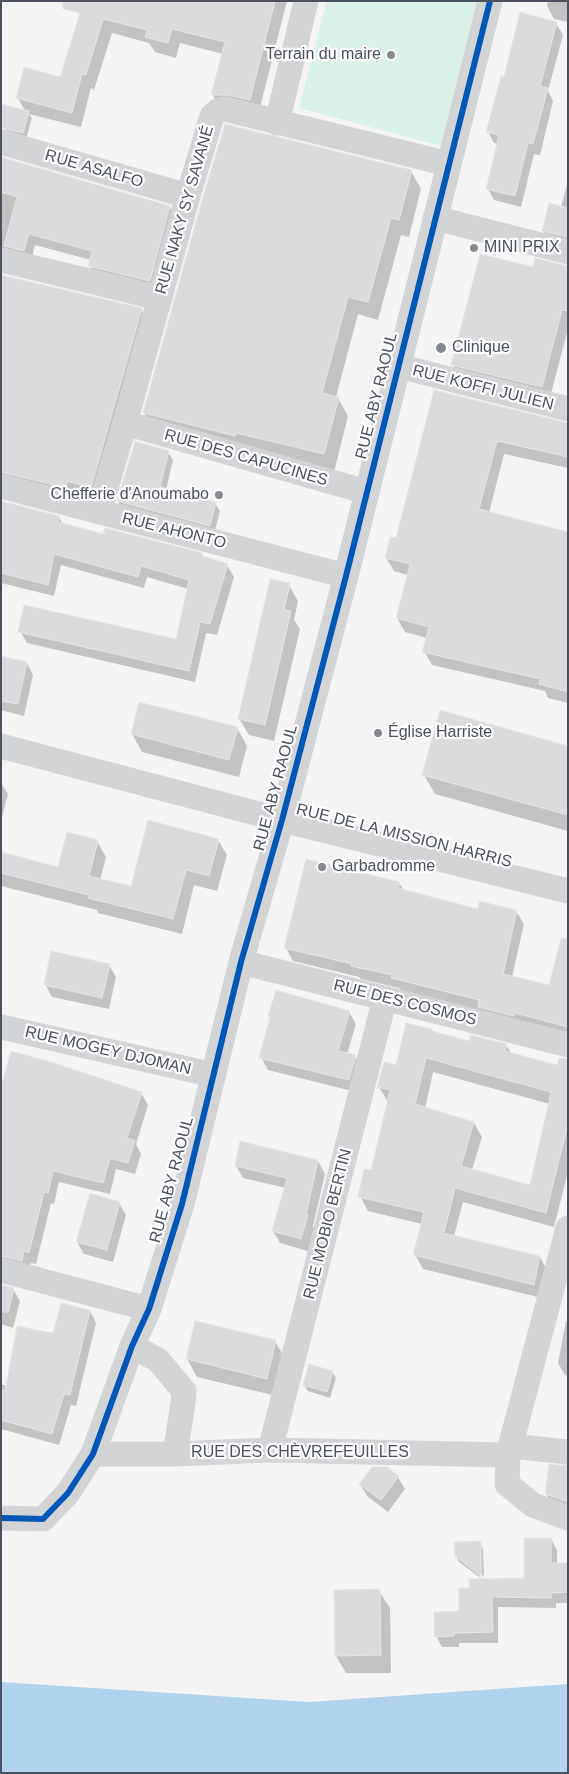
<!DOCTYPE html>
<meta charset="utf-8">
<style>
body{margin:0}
#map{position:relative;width:569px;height:1774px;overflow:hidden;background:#f4f4f4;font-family:Helvetica,sans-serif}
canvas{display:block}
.frame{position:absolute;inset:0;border:2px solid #4b515f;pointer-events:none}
</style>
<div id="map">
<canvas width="569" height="1774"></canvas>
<div class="frame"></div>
</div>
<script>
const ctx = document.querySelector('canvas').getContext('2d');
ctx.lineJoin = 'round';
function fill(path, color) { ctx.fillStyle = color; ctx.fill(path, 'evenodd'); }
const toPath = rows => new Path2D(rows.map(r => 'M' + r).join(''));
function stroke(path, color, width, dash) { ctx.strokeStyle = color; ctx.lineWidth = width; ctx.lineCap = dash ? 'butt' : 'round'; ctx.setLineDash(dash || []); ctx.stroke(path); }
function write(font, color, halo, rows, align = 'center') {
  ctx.font = font + ' Helvetica,sans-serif'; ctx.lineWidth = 4.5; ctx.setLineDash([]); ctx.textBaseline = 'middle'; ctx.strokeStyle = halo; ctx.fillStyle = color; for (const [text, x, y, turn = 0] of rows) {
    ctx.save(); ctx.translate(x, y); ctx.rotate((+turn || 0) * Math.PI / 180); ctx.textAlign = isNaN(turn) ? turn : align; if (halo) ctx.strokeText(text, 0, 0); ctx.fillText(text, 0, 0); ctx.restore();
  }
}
fill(toPath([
 [327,1,478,1,445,147,299,108]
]), '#daf1e8');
fill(toPath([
 [1,1682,309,1702,568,1684,568,1773,1,1773]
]), '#b2d3ec');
fill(toPath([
 [85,1,287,1,258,115,221,110,213,95,223,54,180,43,176,58,155,52,149,43,112,33,94,90,91,88,81,127,29,114,32,118,26,139,8,134,5,128,25,111,18,98,61,78],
 [548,1,568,1,568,22,554,19,547,6],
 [556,23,563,35,548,91,553,101,540,155,534,154,521,207,494,200,488,189,498,144,494,143,488,132,505,78],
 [1,158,170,207,176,219,156,292,97,278,90,266,91,260,35,245,31,262,1,259],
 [411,171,421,189,409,237,401,235,378,320,358,314,336,397,338,398,348,416,334,472,154,431,144,413],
 [568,181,568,248,551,244,543,230,561,207],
 [568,267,568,329,549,401,461,378,453,365,534,269],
 [1,276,141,310,148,321,98,499,1,485],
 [435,392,568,424,568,468,504,454,489,513,568,533,568,703,548,698,545,691,432,665,424,651,427,638,405,632,397,618,408,575,394,571,386,558,396,540],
 [168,452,173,460,166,490,215,503,220,511,214,534,123,510,118,501],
 [1,502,59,517,63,524,104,536,202,555,204,558,227,565,234,577,217,635,206,633,195,682,27,643,20,631,177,641,188,589,147,577,144,588,61,565,54,596,1,583],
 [289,585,298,601,294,620,300,629,274,741,249,735,239,718],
 [1,658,27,663,33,675,24,716,1,710],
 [237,728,247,746,239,777,142,752,132,734],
 [568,747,568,831,435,794,424,775],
 [1,783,8,794,1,820],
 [218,840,227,855,217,891,194,885,182,934,98,913,97,910,1,886,1,854,59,868,97,841,106,857,100,880,132,888],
 [399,883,404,890,479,910,516,911,524,924,512,977,549,987,568,975,568,1038,401,991,399,988,361,979,359,977,293,961,286,948],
 [109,965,116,977,109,1009,52,997,45,984],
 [349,1012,356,1024,347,1054,355,1056,362,1068,356,1092,268,1070,261,1057],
 [432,1030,433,1032,470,1042,506,1045,511,1053,568,1069,568,1171,554,1227,463,1202,454,1236,540,1257,548,1272,542,1298,423,1269,415,1254,422,1224,368,1211,360,1196,372,1172,388,1102,379,1087],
 [433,1072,550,1104,531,1186,472,1170,482,1137,474,1123,425,1109],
 [1,1092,141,1093,148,1105,136,1144,141,1154,135,1174,116,1169,110,1194,59,1182,54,1204,51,1203,36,1264,31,1263,28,1272,1,1269],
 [318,1161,325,1174,313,1226,314,1229,308,1251,280,1243,273,1231,286,1188,243,1178,236,1166],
 [119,1203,126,1215,113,1262,84,1254,77,1242],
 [1,1286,13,1289,20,1301,13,1328,1,1324],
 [90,1311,96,1323,76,1406,71,1405,59,1445,1,1429,1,1384,7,1386,54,1335],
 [566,1321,568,1322,568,1376,565,1375,558,1363],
 [275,1341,285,1359,277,1396,197,1377,187,1359],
 [332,1372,336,1378,330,1398,308,1391,304,1385],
 [568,1467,568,1512,553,1506,546,1494],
 [398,1477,405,1489,388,1512,367,1496,360,1484],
 [551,1539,557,1550,557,1564,568,1564,568,1603,556,1603,556,1608,498,1607,498,1643,459,1643,459,1647,442,1647,436,1636,461,1612,471,1589,525,1580],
 [480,1543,483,1549,484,1578,479,1570,477,1571,481,1578,459,1562,456,1556],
 [379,1591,390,1608,391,1673,346,1673,336,1656]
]), '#0003');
const building = toPath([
 [63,1,275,1,250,100,228,95,211,95,225,42,172,29,168,43,145,37,147,30,103,19,86,75,82,74,72,113,16,98,24,67,60,77,80,13,63,9,63,1],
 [520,12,557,22,540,86,548,88,533,144,528,143,515,196,486,189,499,135,486,132,501,76,504,77,520,12],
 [1,104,29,111,23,133,1,128,1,104],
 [225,124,412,170,399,220,391,218,368,302,348,297,322,393,339,397,324,454,236,433,235,436,143,413,202,200,225,124],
 [1,157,170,206,150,281,88,266,92,251,29,234,24,251,4,246,17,197,1,192,1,157],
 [549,203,568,208,568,237,542,231,549,203],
 [480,254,533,267,535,258,568,266,568,311,562,310,542,387,451,365,480,254],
 [1,275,142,308,91,488,67,481,66,488,1,472,1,275],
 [434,390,568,423,568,457,497,441,479,509,568,532,568,692,539,684,540,679,422,652,429,627,396,618,410,564,385,558,390,537,396,538,434,390],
 [135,441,169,451,160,487,216,502,210,526,117,501,135,441],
 [1,501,59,516,58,522,103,534,105,528,203,553,202,556,228,564,210,624,200,622,189,671,18,632,24,605,176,639,189,580,141,566,138,577,54,554,48,585,1,573,1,501],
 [270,579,290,583,284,610,291,611,265,725,238,719,270,579],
 [1,656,27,662,18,704,1,701,1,656],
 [139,702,238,727,229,760,131,734,139,702],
 [440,710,568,746,568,815,422,775,440,710],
 [148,820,219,839,209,876,186,870,173,919,88,898,89,895,1,873,1,852,58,867,67,832,98,840,89,876,131,886,148,820],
 [306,859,400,882,398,888,478,909,479,901,517,910,503,974,549,985,561,938,568,939,568,1027,515,1013,514,1016,478,1007,479,1000,391,978,392,975,351,966,352,964,284,948,306,859],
 [51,951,110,964,102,998,44,985,51,951],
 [276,990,350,1011,338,1051,356,1055,349,1080,259,1058,270,1017,268,1016,276,990],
 [406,1023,432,1029,432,1031,469,1041,471,1035,507,1044,505,1051,557,1065,559,1058,568,1059,568,1124,546,1213,455,1188,444,1233,540,1256,534,1285,413,1255,424,1212,358,1197,364,1169,371,1170,390,1090,377,1087,384,1062,396,1065,406,1023],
 [426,1058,551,1092,530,1185,461,1166,474,1122,415,1104,426,1058],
 [11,1051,48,1061,142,1092,127,1138,135,1141,128,1163,110,1158,103,1183,53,1171,48,1193,44,1192,29,1253,24,1251,22,1261,1,1256,1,1087,11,1051],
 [240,1141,318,1160,306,1215,308,1215,301,1239,272,1231,287,1178,235,1166,240,1141],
 [90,1193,120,1202,107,1250,76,1242,90,1193],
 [1,1285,14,1288,8,1312,1,1312,1,1285],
 [61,1303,90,1310,70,1395,64,1394,52,1434,1,1420,1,1390,5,1391,17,1326,53,1333,61,1303],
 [195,1321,276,1340,267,1379,186,1359,195,1321],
 [309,1364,333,1371,327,1392,303,1385,309,1364],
 [549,1464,568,1466,568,1502,545,1494,549,1464],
 [372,1467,387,1467,399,1476,381,1500,359,1484,372,1467],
 [524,1538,551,1538,551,1563,568,1563,568,1592,551,1593,551,1598,492,1597,493,1632,454,1633,454,1636,434,1637,434,1612,459,1611,459,1588,469,1588,469,1579,524,1578,524,1538],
 [481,1541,481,1576,455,1556,454,1542,481,1541],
 [380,1589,381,1655,335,1656,334,1590,380,1589]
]);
fill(building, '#dbdbdd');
stroke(building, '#e5e5e6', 1);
stroke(toPath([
 [277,123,306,1],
 [1,142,188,196],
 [435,218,568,252],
 [1,260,160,298],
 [398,366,568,409],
 [125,423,367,492],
 [1,486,346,576],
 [99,512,125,423,188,196,212,116,219,110,225,109,449,164],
 [1,746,282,820,568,891],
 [241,962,568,1045],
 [1,1027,214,1075],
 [568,1228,508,1455,507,1484,533,1505,568,1518],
 [1,1270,149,1309],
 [132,1346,158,1360,184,1391,183,1404,175,1454],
 [511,1446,568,1452],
 [270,1450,385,998],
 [93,1454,175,1454,270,1450,508,1455],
 [1,1518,43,1519,68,1493,93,1454,132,1346,149,1309,182,1204,241,962,282,820,346,576,490,1]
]), '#d3d4d6', 25);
stroke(toPath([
 [1,1518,43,1519,68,1493,93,1454,132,1346,149,1309,182,1204,241,962,282,820,346,576,490,1]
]), '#0057b8', 6);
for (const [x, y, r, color] of [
 [391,55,5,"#868a93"],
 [474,248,5,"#868a93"],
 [441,348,6,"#868a93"],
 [219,495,5,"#868a93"],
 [378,733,5,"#868a93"],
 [322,867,5,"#868a93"]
]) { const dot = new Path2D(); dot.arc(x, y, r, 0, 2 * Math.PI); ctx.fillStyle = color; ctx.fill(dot); stroke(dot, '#fff', 2); }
write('16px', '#4b515f', '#fff', [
 ["Terrain du maire",381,55,"right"],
 ["MINI PRIX",484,248],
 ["Clinique",452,348],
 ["Chefferie d'Anoumabo",209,495,"right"],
 ["Église Harriste",388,733],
 ["Garbadromme",332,867]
], 'left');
write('16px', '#4b515f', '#fff', [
 ["RUE ASALFO",94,169,16],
 ["RUE NAKY SY SAVANÉ",185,210,-74],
 ["RUE KOFFI JULIEN",483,388,14],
 ["RUE ABY RAOUL",377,396,-76],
 ["RUE DES CAPUCINES",246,458,16],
 ["RUE AHONTO",174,531,14],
 ["RUE ABY RAOUL",276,788,-75],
 ["RUE DE LA MISSION HARRIS",404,836,14],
 ["RUE DES COSMOS",405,1003,14],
 ["RUE MOGEY DJOMAN",108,1051,13],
 ["RUE ABY RAOUL",172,1180,-75],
 ["RUE MOBIO BERTIN",328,1224,-76],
 ["RUE DES CHÈVREFEUILLES",300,1453]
]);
</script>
